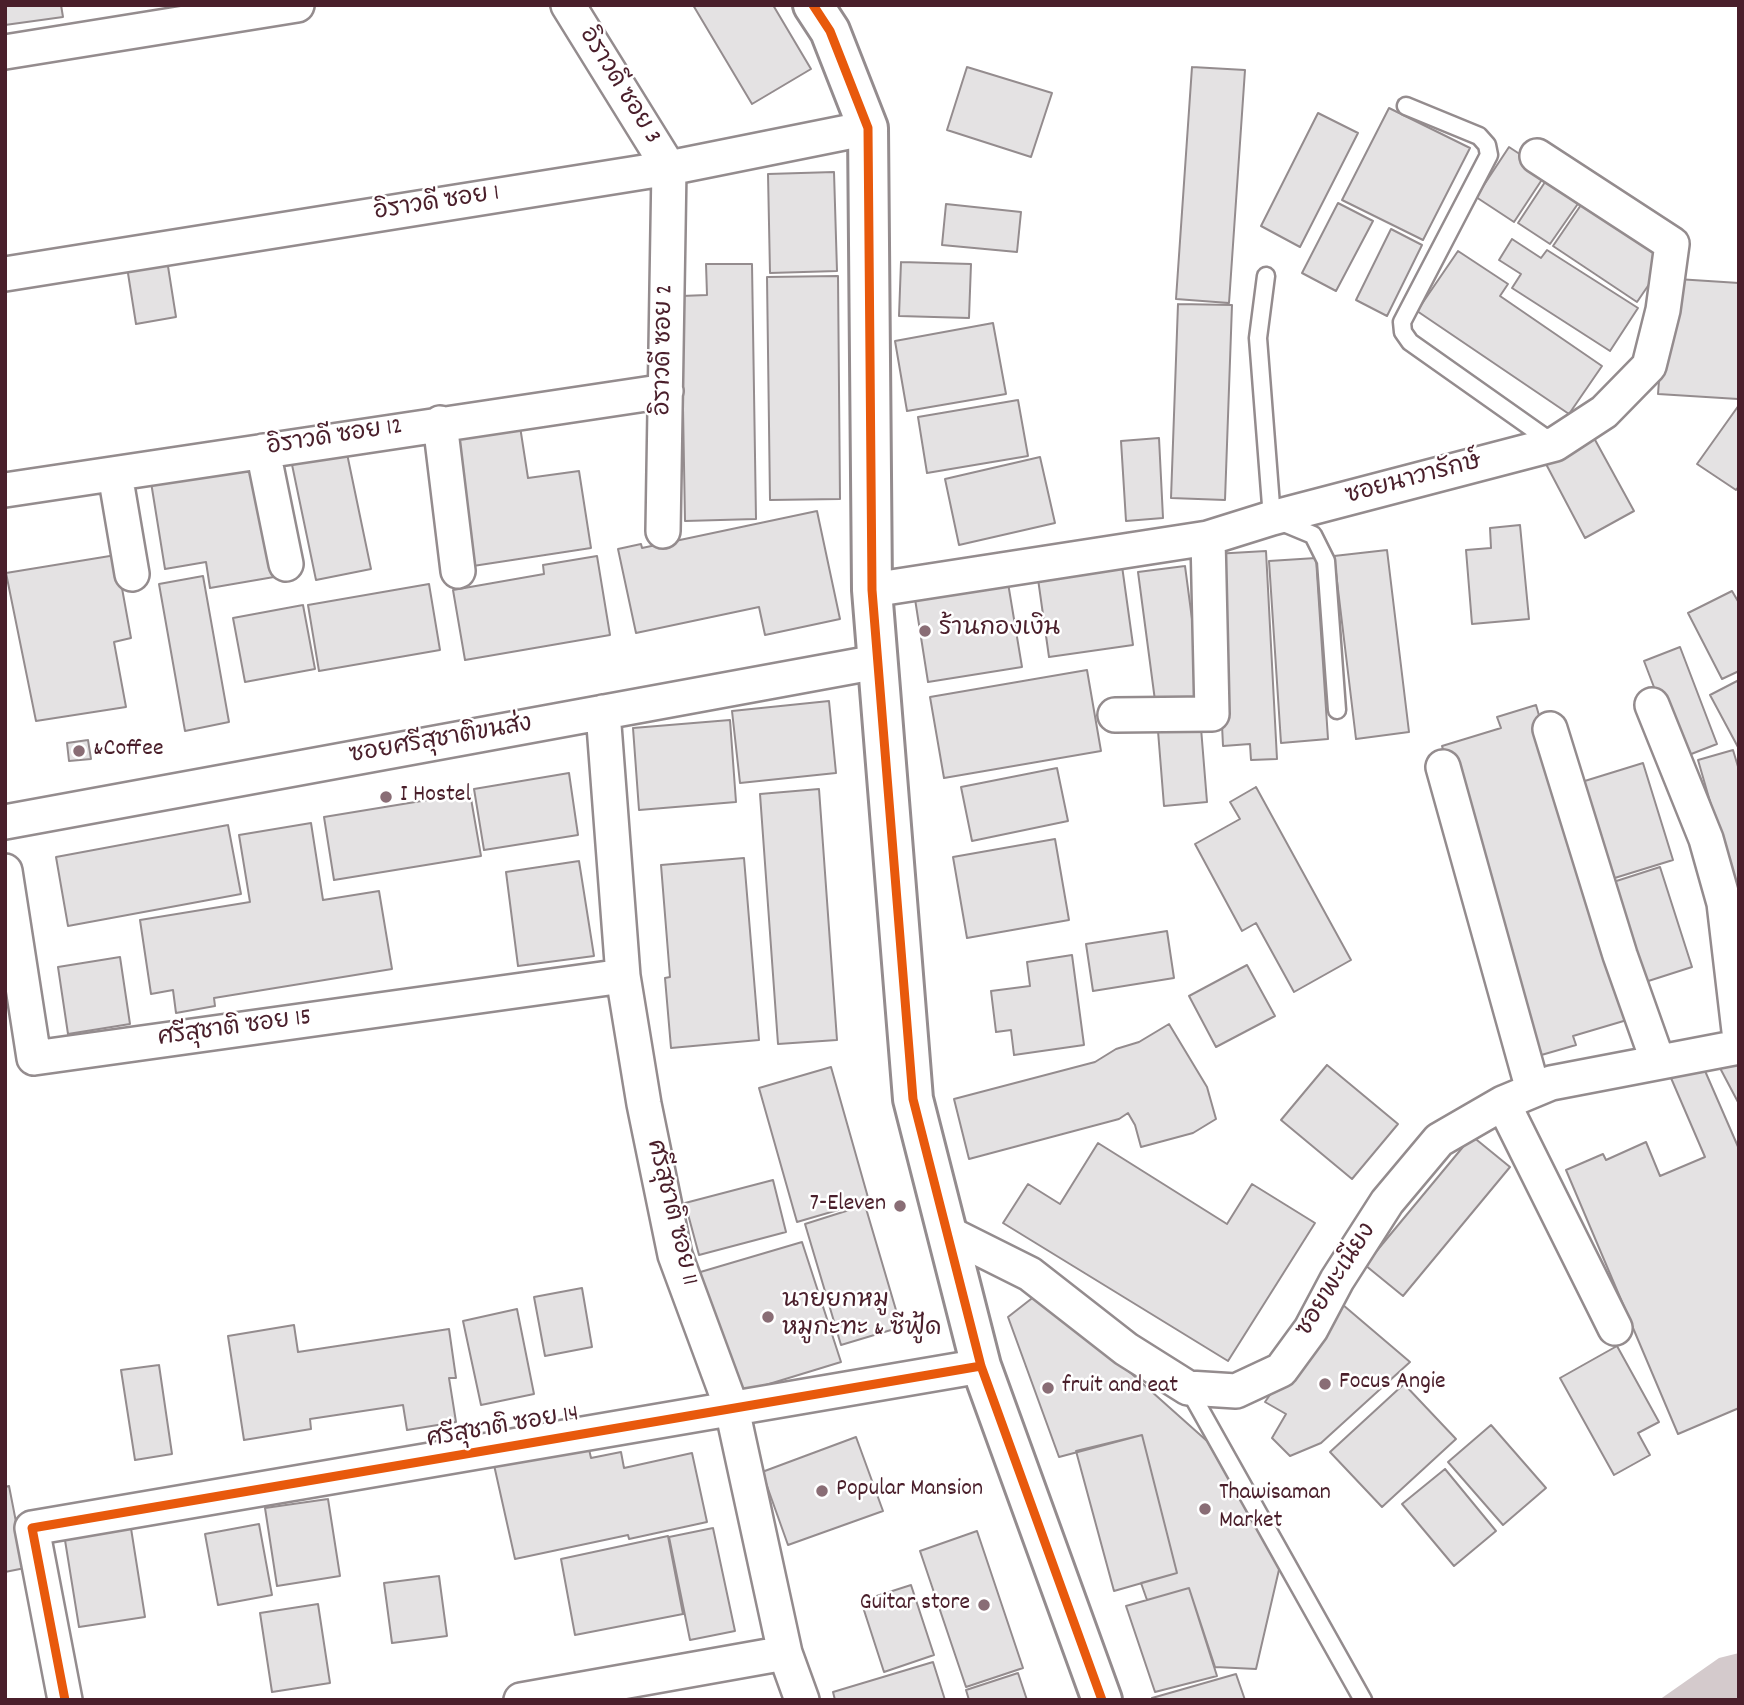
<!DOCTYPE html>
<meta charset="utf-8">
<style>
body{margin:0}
#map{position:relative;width:1744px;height:1705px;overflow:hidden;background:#fff;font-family:Dekko,sans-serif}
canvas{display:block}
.frame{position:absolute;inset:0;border:7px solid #4a1f2b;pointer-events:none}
</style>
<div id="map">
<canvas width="1744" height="1705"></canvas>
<div class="frame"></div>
</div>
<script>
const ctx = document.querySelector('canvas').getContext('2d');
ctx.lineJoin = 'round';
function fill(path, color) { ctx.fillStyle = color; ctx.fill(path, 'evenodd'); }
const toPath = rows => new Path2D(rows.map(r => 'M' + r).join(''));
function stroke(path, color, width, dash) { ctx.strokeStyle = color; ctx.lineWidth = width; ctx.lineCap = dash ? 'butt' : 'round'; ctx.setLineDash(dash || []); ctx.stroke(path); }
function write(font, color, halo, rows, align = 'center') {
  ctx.font = font + ' Dekko,"Playpen Sans Thai",sans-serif'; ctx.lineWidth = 5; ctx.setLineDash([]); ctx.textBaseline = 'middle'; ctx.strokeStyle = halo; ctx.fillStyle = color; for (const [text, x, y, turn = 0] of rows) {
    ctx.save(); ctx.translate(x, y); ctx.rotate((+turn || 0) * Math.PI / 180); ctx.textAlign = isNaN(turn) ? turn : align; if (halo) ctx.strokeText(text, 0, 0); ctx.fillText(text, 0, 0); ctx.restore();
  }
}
fill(toPath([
 [1739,1653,1739,1700,1659,1700,1719,1658]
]), '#d4cacc');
const building = toPath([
 [5,5,61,5,63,17,5,25,5,5],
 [693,5,773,5,811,69,752,104,693,5],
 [967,67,1052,93,1031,157,947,130,967,67],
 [1192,67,1245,70,1229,303,1176,299,1192,67],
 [1389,108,1470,148,1423,240,1342,200,1389,108],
 [1318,113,1358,133,1300,247,1261,226,1318,113],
 [1509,147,1547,172,1514,222,1476,197,1509,147],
 [834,172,837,271,770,273,768,174,834,172],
 [1551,173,1584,195,1550,244,1518,223,1551,173],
 [1583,202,1667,258,1637,302,1553,246,1583,202],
 [1338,203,1373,221,1336,291,1302,273,1338,203],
 [946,204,1021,212,1017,252,942,245,946,204],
 [1391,229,1422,245,1387,316,1356,300,1391,229],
 [1512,239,1541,258,1547,250,1638,308,1610,351,1512,288,1521,274,1499,260,1512,239],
 [1458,251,1508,284,1500,296,1602,366,1569,414,1417,311,1458,251],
 [167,260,176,317,136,324,127,267,167,260],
 [901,262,971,264,969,318,899,316,901,262],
 [706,264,752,264,756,519,685,521,681,296,707,295,706,264],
 [838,276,840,499,770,500,767,277,838,276],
 [1677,279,1739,283,1738,399,1658,394,1662,340,1673,341,1677,279],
 [1178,304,1232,305,1225,500,1171,498,1178,304],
 [993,323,1006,394,907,411,895,341,993,323],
 [1018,400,1028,456,927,473,918,417,1018,400],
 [1739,405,1739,486,1736,490,1697,464,1739,405],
 [519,420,528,478,579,471,591,548,473,566,453,431,519,420],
 [1159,438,1163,518,1126,521,1121,441,1159,438],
 [1594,438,1634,511,1585,538,1546,464,1594,438],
 [345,444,371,569,316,580,290,455,345,444],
 [1040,457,1055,523,959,545,945,479,1040,457],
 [256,459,274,577,210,588,206,562,165,569,150,476,256,459],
 [817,511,840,619,765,635,759,607,636,633,618,549,641,544,642,548,817,511],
 [1520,525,1529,619,1472,624,1466,550,1491,548,1490,528,1520,525],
 [1387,550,1409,732,1356,739,1334,556,1387,550],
 [1266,551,1277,759,1251,760,1250,744,1223,746,1214,554,1266,551],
 [116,555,131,638,114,642,126,707,36,721,6,573,116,555],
 [597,556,610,635,465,660,453,590,544,574,543,565,597,556],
 [1316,558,1328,739,1281,743,1269,561,1316,558],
 [1122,566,1133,645,1049,657,1038,579,1122,566],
 [1185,566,1203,702,1156,708,1138,572,1185,566],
 [203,576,229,722,185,731,159,584,203,576],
 [1008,583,1022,667,928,682,915,599,1008,583],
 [429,584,440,650,319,671,308,605,429,584],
 [1732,591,1739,603,1739,671,1722,679,1688,613,1732,591],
 [303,605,315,669,245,682,233,618,303,605],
 [1680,647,1717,744,1681,758,1644,661,1680,647],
 [1087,670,1101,751,944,778,930,697,1087,670],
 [1739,680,1739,749,1710,695,1739,680],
 [829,701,836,773,740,783,732,711,829,701],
 [1536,705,1627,1020,1573,1036,1576,1045,1531,1058,1442,746,1501,728,1497,717,1536,705],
 [730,720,736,802,639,810,633,728,730,720],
 [1201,728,1207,802,1164,806,1158,731,1201,728],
 [88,740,91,759,69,761,67,743,88,740],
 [1733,750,1739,770,1739,902,1698,760,1733,750],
 [1643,763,1673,860,1605,881,1575,784,1643,763],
 [1057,768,1068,821,972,841,961,787,1057,768],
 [569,773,578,835,484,850,474,789,569,773],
 [1256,787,1351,960,1294,992,1256,923,1242,931,1195,844,1240,819,1230,802,1256,787],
 [819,789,837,1040,778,1044,760,794,819,789],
 [470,793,481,856,334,880,324,817,470,793],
 [311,823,323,900,379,891,392,969,214,998,215,1006,176,1013,173,990,151,994,140,920,250,902,239,835,311,823],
 [228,825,241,894,68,926,56,857,228,825],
 [1055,839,1069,920,967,938,953,857,1055,839],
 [744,858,759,1040,671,1048,665,978,670,977,661,865,744,858],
 [579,861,594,956,518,966,506,872,579,861],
 [1660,867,1692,967,1639,984,1607,884,1660,867],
 [1167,931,1174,978,1093,991,1086,944,1167,931],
 [1072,955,1084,1045,1014,1055,1011,1030,996,1032,991,991,1030,986,1027,962,1072,955],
 [120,957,130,1024,68,1034,58,967,120,957],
 [1247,965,1275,1016,1216,1047,1189,996,1247,965],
 [1169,1024,1207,1087,1216,1119,1193,1133,1141,1147,1135,1125,1128,1113,1119,1119,969,1159,954,1099,1095,1062,1116,1049,1139,1042,1169,1024],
 [1739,1058,1739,1104,1720,1068,1739,1058],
 [1702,1064,1739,1149,1739,1408,1678,1434,1566,1170,1603,1154,1606,1160,1646,1142,1660,1176,1705,1157,1671,1078,1702,1064],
 [1327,1065,1398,1124,1352,1179,1281,1120,1327,1065],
 [831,1067,869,1201,797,1222,759,1088,831,1067],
 [1472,1136,1510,1167,1403,1296,1365,1265,1472,1136],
 [1098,1143,1227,1224,1252,1184,1315,1223,1228,1361,1003,1223,1028,1184,1060,1204,1098,1143],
 [773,1180,786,1232,699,1255,685,1203,773,1180],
 [865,1205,901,1327,841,1345,805,1224,865,1205],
 [802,1242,841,1362,733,1395,697,1273,802,1242],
 [582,1288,592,1347,545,1356,534,1297,582,1288],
 [1040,1292,1207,1441,1281,1561,1256,1669,1215,1667,1189,1588,1147,1600,1141,1583,1177,1573,1142,1435,1059,1457,1008,1317,1040,1292],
 [1336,1299,1410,1362,1321,1443,1290,1456,1272,1438,1286,1414,1265,1402,1336,1299],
 [517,1309,534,1394,481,1405,463,1321,517,1309],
 [294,1325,298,1352,449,1329,456,1378,449,1378,456,1422,407,1430,403,1405,310,1419,311,1429,244,1440,228,1336,294,1325],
 [1617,1346,1659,1422,1638,1433,1650,1455,1614,1475,1560,1378,1617,1346],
 [159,1365,172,1454,135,1460,121,1370,159,1365],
 [1404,1384,1456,1439,1382,1507,1330,1452,1404,1384],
 [1491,1425,1546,1488,1503,1525,1448,1462,1491,1425],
 [1142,1435,1177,1573,1114,1591,1076,1451,1142,1435],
 [586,1436,591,1458,621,1452,624,1468,692,1453,707,1522,629,1539,628,1535,515,1559,492,1456,586,1436],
 [856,1437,883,1511,788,1545,762,1472,856,1437],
 [1445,1469,1496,1531,1454,1566,1402,1504,1445,1469],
 [9,1486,25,1568,5,1572,5,1487,9,1486],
 [328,1499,340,1576,277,1586,265,1508,328,1499],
 [130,1522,145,1617,79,1627,64,1534,130,1522],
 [259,1524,272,1595,218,1605,205,1534,259,1524],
 [713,1528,735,1631,690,1640,669,1537,713,1528],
 [977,1531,1023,1668,966,1687,920,1551,977,1531],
 [668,1536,683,1614,575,1635,561,1559,668,1536],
 [439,1576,447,1636,392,1643,384,1583,439,1576],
 [911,1585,934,1655,884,1672,861,1601,911,1585],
 [1189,1588,1217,1676,1155,1692,1126,1606,1189,1588],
 [318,1604,330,1683,272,1692,260,1613,318,1604],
 [933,1662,945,1700,835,1700,833,1692,933,1662],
 [1018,1673,1027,1700,969,1700,966,1690,1018,1673],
 [1236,1674,1245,1700,1152,1700,1152,1698,1236,1674]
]);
fill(building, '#e4e2e3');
stroke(building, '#948c8e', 2);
const service = toPath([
 [1406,106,1479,136,1487,145,1489,155,1402,322,1403,332,1410,342,1553,443],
 [1266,276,1258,338,1272,518,1313,535,1326,561,1337,710],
 [1188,1388,1363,1700]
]);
const minor = toPath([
 [568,5,669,168,663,531],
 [5,52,297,5],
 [5,274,669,168,868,128],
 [440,423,458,571],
 [263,451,286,564],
 [115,474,132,574],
 [5,490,666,391],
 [872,590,1208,538,1272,518,1555,444,1604,412,1649,366,1663,310,1672,244,1537,156],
 [1652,705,1706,839,1724,903,1739,1031],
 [603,712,623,976,644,1104,675,1255,732,1409,785,1653,802,1700],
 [1115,715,1212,714,1208,538],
 [1550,729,1620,955,1658,1062],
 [1443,767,1533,1090],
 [5,822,877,662],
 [5,871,34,1058,623,976],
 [1503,1103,1615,1328],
 [948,1233,1030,1274,1126,1349,1188,1388,1236,1391,1281,1370,1311,1329,1337,1280,1387,1202,1439,1140,1503,1103,1551,1083,1739,1047],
 [65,1700,32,1528,981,1366],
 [521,1700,785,1653]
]);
const tertiary = toPath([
 [813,5,830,31,868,128,872,590,913,1099,981,1366,1102,1700]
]);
stroke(service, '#948c8e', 21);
stroke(minor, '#948c8e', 38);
stroke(tertiary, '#948c8e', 44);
stroke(service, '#fff', 16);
stroke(minor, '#fff', 33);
stroke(tertiary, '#fff', 38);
stroke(toPath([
 [813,5,830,31,868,128,872,590,913,1099,981,1366,1102,1700],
 [65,1700,32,1528,981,1366]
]), '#e8590c', 9);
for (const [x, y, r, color] of [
 [925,631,7,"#896d75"],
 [79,751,7,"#896d75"],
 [386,797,7,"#896d75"],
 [900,1206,7,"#896d75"],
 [768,1317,7,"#896d75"],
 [1325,1384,7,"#896d75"],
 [1048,1388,7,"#896d75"],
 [822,1491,7,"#896d75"],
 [1205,1509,7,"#896d75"],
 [984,1605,7,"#896d75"]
]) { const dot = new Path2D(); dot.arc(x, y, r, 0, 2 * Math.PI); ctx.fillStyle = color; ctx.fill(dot); stroke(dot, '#fff', 2.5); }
write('24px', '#4a1f2b', '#fff', [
 ["อิราวดี ซอย 3",618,87,58],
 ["อิราวดี ซอย 1",437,205,-9],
 ["อิราวดี ซอย 2",666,350,-89],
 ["อิราวดี ซอย 12",335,439,-9],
 ["ซอยนาวารักษ์",1414,481,-15],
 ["ซอยศรีสุชาติขนส่ง",441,742,-10],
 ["ศรีสุชาติ ซอย 15",235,1030,-8],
 ["ศรีสุชาติ ซอย 11",670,1213,76],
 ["ซอยพะเนียง",1338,1281,-58],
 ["ศรีสุชาติ ซอย 14",503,1429,-10]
]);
write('24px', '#4a1f2b', '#fff', [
 ["ร้านกองเงิน",939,631],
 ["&Coffee",93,751],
 ["I Hostel",400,797],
 ["7-Eleven",886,1206,"right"],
 ["นายยกหมู",782,1303],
 ["หมูกะทะ & ซีฟู้ด",782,1331],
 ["Focus Angie",1339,1384],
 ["fruit and eat",1062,1388],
 ["Popular Mansion",836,1491],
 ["Thawisaman",1219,1495],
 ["Market",1219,1523],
 ["Guitar store",970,1605,"right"]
], 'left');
</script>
